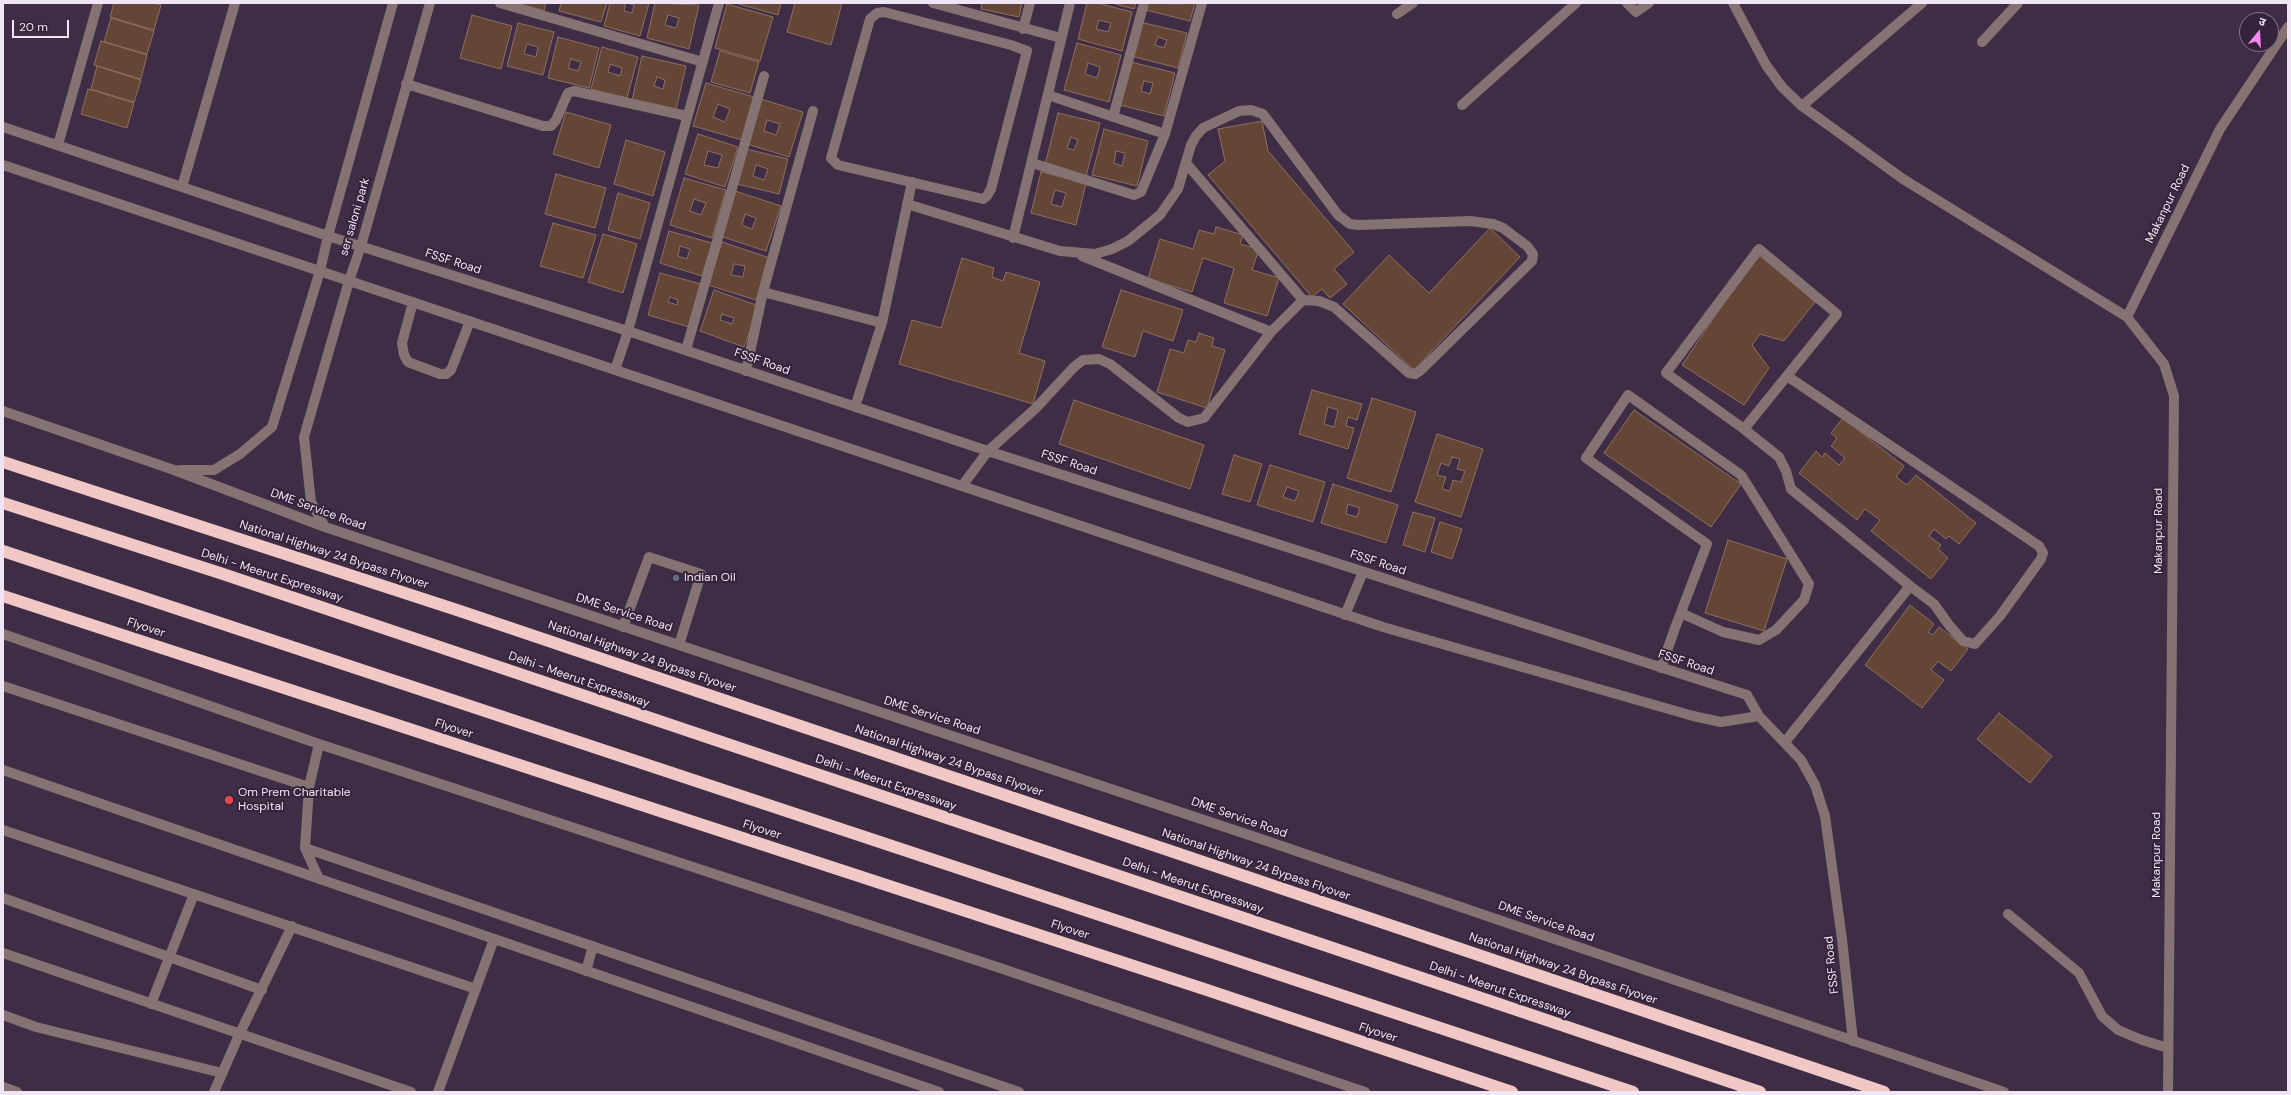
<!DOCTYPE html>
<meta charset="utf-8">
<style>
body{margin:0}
#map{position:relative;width:2291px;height:1095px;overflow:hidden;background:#3e2d45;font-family:"DM Sans","Noto Sans Devanagari",sans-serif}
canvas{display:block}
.frame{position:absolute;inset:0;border:4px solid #f0e5f4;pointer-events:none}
.north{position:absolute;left:2239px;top:12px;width:40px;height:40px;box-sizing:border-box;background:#34233a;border:1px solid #7f7184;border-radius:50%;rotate:18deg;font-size:11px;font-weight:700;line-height:16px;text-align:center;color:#f0e5f4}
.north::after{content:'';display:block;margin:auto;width:14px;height:18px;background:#f589ef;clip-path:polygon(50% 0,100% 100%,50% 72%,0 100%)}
.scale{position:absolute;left:12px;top:20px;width:57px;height:18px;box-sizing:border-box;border:2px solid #f0e5f4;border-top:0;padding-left:5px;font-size:12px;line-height:14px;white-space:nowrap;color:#f0e5f4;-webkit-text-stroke:3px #34233a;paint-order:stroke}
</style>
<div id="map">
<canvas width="2291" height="1095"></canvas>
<div class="frame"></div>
<div class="north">उ</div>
<div class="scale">20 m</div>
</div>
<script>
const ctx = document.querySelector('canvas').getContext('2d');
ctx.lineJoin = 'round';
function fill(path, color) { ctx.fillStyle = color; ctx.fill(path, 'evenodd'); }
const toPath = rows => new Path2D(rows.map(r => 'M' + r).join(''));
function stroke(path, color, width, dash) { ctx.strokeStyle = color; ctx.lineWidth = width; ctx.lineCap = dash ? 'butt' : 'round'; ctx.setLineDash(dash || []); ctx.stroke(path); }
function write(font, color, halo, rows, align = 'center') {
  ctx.font = font + ' "DM Sans",sans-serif'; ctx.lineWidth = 4; ctx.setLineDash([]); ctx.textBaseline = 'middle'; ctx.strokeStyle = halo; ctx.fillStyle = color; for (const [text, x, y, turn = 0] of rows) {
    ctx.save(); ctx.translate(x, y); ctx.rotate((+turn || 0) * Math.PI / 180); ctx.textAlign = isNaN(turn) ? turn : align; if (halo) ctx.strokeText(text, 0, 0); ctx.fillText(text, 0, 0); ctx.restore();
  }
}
const building = toPath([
 [114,3,153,3,161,5,154,30,110,17,114,3],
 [517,3,546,3,544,11,517,3],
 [561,3,607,3,601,22,559,11,561,3],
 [610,3,626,3,624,11,632,13,634,5,626,3,649,3,640,36,604,26,610,3],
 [655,3,699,5,689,49,647,38,655,3],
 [668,15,679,18,676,28,665,25,668,15],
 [735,3,781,3,778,15,735,3],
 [795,3,842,3,831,45,787,32,795,3],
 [982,3,1022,3,1019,17,981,9,982,3],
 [1087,3,1097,3,1132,12,1122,51,1078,39,1087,3],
 [1099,20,1111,23,1108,32,1096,29,1099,20],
 [1112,3,1136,3,1134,9,1112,3],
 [1148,3,1179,4,1195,3,1190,21,1146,10,1148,3],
 [727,4,773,17,760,61,715,48,727,4],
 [472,15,512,26,501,69,460,58,472,15],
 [111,18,154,31,147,54,104,42,111,18],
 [1140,22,1187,33,1178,68,1131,56,1140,22],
 [1158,37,1167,40,1164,48,1155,45,1158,37],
 [518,23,554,32,543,75,507,66,518,23],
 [527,44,538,47,536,57,524,54,527,44],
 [558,37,599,48,589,88,548,78,558,37],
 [571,59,581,62,578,71,568,68,571,59],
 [101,41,147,55,141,79,94,65,101,41],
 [1077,43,1121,55,1109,102,1064,90,1077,43],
 [1088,63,1100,67,1097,78,1085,74,1088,63],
 [602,47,638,57,627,98,591,89,602,47],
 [610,64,622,68,620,76,608,72,610,64],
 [720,51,759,62,750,93,711,82,720,51],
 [642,56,686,66,676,110,632,100,642,56],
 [657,77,665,80,663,89,654,86,657,77],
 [1131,62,1175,73,1164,116,1120,105,1131,62],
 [1144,81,1153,83,1150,94,1141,91,1144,81],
 [97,66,141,80,134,102,91,89,97,66],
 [706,83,754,97,742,140,693,126,706,83],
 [718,104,730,109,725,122,713,117,718,104],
 [88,89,134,103,127,128,81,114,88,89],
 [761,99,803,112,789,157,747,144,761,99],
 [767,120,780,124,776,135,764,131,767,120],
 [566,112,611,125,599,168,553,154,566,112],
 [1058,113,1100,123,1086,176,1045,165,1058,113],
 [1071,137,1078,140,1074,150,1067,148,1071,137],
 [1262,121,1268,151,1354,252,1334,269,1347,284,1330,298,1322,289,1312,297,1208,175,1225,161,1218,129,1262,121],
 [1104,129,1148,141,1137,186,1092,175,1104,129],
 [1116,151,1125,153,1122,166,1114,163,1116,151],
 [698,134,738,147,725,187,685,174,698,134],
 [708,151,722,155,718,168,704,165,708,151],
 [626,140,665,152,653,196,614,184,626,140],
 [746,149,788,159,779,194,737,184,746,149],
 [756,165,768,169,764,180,753,176,756,165],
 [1041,172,1086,183,1076,225,1031,213,1041,172],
 [1055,190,1066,193,1062,207,1051,204,1055,190],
 [556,174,606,188,595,228,545,214,556,174],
 [684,178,726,190,712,238,670,225,684,178],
 [694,199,706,203,701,215,690,211,694,199],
 [735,191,781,206,766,251,720,236,735,191],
 [745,214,756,218,752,229,742,225,745,214],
 [618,193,650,203,640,239,608,230,618,193],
 [553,223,596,235,583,278,540,266,553,223],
 [1216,227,1243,235,1240,244,1259,249,1252,270,1279,278,1267,316,1224,303,1234,268,1203,258,1192,292,1148,279,1160,239,1193,249,1199,230,1214,234,1216,227],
 [1490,228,1520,257,1414,370,1343,304,1389,255,1429,293,1490,228],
 [669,231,712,243,702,276,660,263,669,231],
 [680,246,690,249,687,259,678,256,680,246],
 [603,234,637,244,623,293,588,282,603,234],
 [722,242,770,258,756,300,708,285,722,242],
 [734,264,745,266,743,277,731,275,734,264],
 [1758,252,1815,302,1784,341,1760,334,1752,345,1769,368,1744,405,1682,365,1758,252],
 [962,258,994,268,992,277,1003,281,1006,272,1040,282,1019,353,1045,361,1033,404,899,364,912,320,941,328,962,258],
 [660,273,701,284,689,327,648,315,660,273],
 [670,297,678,300,677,305,668,302,670,297],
 [714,290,759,306,744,347,700,331,714,290],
 [722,314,734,318,732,324,720,320,722,314],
 [1121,290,1183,310,1173,341,1143,331,1135,357,1102,347,1121,290],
 [1199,333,1214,338,1212,346,1225,350,1207,408,1157,392,1170,349,1184,353,1188,340,1196,342,1199,333],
 [1312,390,1362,404,1357,420,1348,417,1346,426,1354,428,1348,449,1299,434,1312,390],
 [1372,398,1416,412,1391,492,1347,478,1372,398],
 [1074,400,1204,445,1190,489,1059,444,1074,400],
 [1328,407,1338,410,1334,427,1324,424,1328,407],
 [1634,410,1741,484,1711,527,1604,453,1634,410],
 [1843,418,1904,466,1896,477,1907,485,1916,475,1976,523,1959,544,1949,536,1946,539,1934,529,1929,536,1941,545,1938,549,1948,558,1931,579,1871,531,1880,520,1865,509,1857,520,1799,473,1816,451,1822,457,1825,453,1839,465,1845,458,1831,446,1837,438,1831,433,1843,418],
 [1437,434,1483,449,1461,517,1415,502,1437,434],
 [1452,457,1460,459,1457,469,1465,471,1461,482,1453,480,1450,491,1442,489,1446,477,1437,475,1441,463,1449,466,1452,457],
 [1234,455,1262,464,1250,502,1222,494,1234,455],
 [1270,465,1325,482,1313,522,1257,505,1270,465],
 [1333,484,1398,505,1386,543,1321,523,1333,484],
 [1348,504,1360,508,1357,517,1346,514,1348,504],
 [1287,487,1299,491,1295,501,1283,497,1287,487],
 [1413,512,1435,518,1425,552,1403,545,1413,512],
 [1440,522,1462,529,1452,559,1431,552,1440,522],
 [1728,540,1787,559,1764,631,1705,613,1728,540],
 [1910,605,1934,624,1928,632,1933,635,1939,627,1968,649,1951,671,1938,661,1931,670,1944,680,1922,708,1865,665,1910,605],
 [1999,713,2052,756,2030,783,1977,739,1999,713]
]);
fill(building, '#644637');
stroke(building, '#906f60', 1);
stroke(toPath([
 [500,3,703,62],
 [933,3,1061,38],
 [1627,3,1636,12,1649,3],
 [1733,3,1766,65,1782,87,1802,106,1903,179,2127,317,2164,364,2174,396,2168,1092],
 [884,12,1011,45,1027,51,991,189,987,196,983,199,838,165,831,158,870,19,877,13,884,12],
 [1397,14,1413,3],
 [1023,29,1030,3],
 [1982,42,2018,3],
 [406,84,543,126,551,126,556,120,568,93,574,91,687,116],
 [1048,95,1165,134],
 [1462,105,1576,3],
 [1802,106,1922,3],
 [1113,117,1144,3],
 [3,127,328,236,628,331,988,451,1747,695,1759,716,1801,760,1815,785,1825,816,1842,939,1853,1041],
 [58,145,98,3],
 [1032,163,1134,195,1141,192,1165,134,1202,3],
 [3,165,1383,627,1693,716,1721,722,1759,716],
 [182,187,235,3],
 [907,204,1060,251,1095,254,1112,249,1128,241,1160,215,1178,189,1191,145,1196,136,1203,128,1239,111,1251,110,1263,114,1338,215,1350,224,1359,225,1470,221,1493,224,1503,228,1527,246,1533,254,1532,261,1421,370,1415,374,1409,373,1334,307,1319,301,1303,300,1186,163],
 [1013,238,1070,3],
 [1082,256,1271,332],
 [763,292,882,323],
 [413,302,402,343,404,355,408,362,440,374,446,374,451,370,470,321],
 [2127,317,2220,129,2288,27],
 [686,350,764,76],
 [615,370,628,331,719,3],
 [746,371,763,292,813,111],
 [1787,376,2039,546,2043,553,2041,559,2000,616,1975,644,1963,641,1949,625,1934,604,1910,586],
 [855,407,882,323,912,182],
 [3,411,174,470,325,527,1261,839,2004,1092],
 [1744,429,1666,373,1759,249,1837,314,1744,429,1779,457,1786,471,1791,489,1910,586,1785,742],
 [179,470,214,470,240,454,272,427,320,271,328,236,393,3],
 [962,486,988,451,1035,409,1074,367,1083,360,1099,359,1110,364,1179,418,1188,422,1204,418,1271,332,1303,300],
 [325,527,311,502,304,437,349,281,361,246,430,3],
 [1345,615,1363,572],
 [623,627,649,557,701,574,679,645],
 [3,634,319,744,997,967,1365,1092],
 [1661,668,1675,628,1707,544,1586,458,1628,395,1741,475,1809,584,1804,600,1776,630,1759,640,1723,632,1681,613],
 [3,686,309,787],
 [3,770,939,1092],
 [3,830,476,989],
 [305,848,1019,1092],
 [319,879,305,848,309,787,319,744],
 [3,898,262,990],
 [2008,914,2079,973,2102,1016,2118,1030,2142,1040,2168,1048],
 [3,953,411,1092],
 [586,971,593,946],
 [151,1004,194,894],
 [3,1015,36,1027,222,1073],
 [3,1087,17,1092],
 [214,1092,239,1035,292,926],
 [438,1092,494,939]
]), '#847372', 10);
stroke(toPath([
 [3,462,460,611,1884,1092],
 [3,503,223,574,1760,1092],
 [3,551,1633,1092],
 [3,596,1204,989,1512,1092]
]), '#f1c8c6', 12);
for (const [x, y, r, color] of [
 [676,578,4,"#5c6f8a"],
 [229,800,5,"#e0444e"]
]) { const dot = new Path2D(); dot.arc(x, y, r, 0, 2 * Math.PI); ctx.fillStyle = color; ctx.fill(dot); stroke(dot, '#34233a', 1.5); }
write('12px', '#f0e5f4', '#34233a', [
 ["Makanpur Road",2168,204,-64],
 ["ser saloni park",355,217,-74],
 ["FSSF Road",453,262,18],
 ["FSSF Road",762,362,19],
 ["FSSF Road",1069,463,18],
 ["DME Service Road",318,510,20],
 ["Makanpur Road",2159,531,-90],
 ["National Highway 24 Bypass Flyover",334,555,18],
 ["FSSF Road",1378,563,18],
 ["Delhi - Meerut Expressway",272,576,18],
 ["DME Service Road",624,613,18],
 ["Flyover",146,628,18],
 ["National Highway 24 Bypass Flyover",642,657,19],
 ["FSSF Road",1686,663,18],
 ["Delhi - Meerut Expressway",579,680,19],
 ["DME Service Road",932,716,18],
 ["Flyover",454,729,18],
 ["National Highway 24 Bypass Flyover",949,761,19],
 ["Delhi - Meerut Expressway",886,783,19],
 ["DME Service Road",1239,818,19],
 ["Flyover",762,830,18],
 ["Makanpur Road",2157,855,-90],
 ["National Highway 24 Bypass Flyover",1256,865,19],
 ["Delhi - Meerut Expressway",1193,886,19],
 ["DME Service Road",1546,922,19],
 ["Flyover",1070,930,18],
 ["FSSF Road",1832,965,-96],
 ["National Highway 24 Bypass Flyover",1563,969,19],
 ["Delhi - Meerut Expressway",1500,990,19],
 ["Flyover",1378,1033,18]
]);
write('12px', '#f0e5f4', '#34233a', [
 ["Indian Oil",684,578],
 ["Om Prem Charitable",238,793],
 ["Hospital",238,807]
], 'left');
</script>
